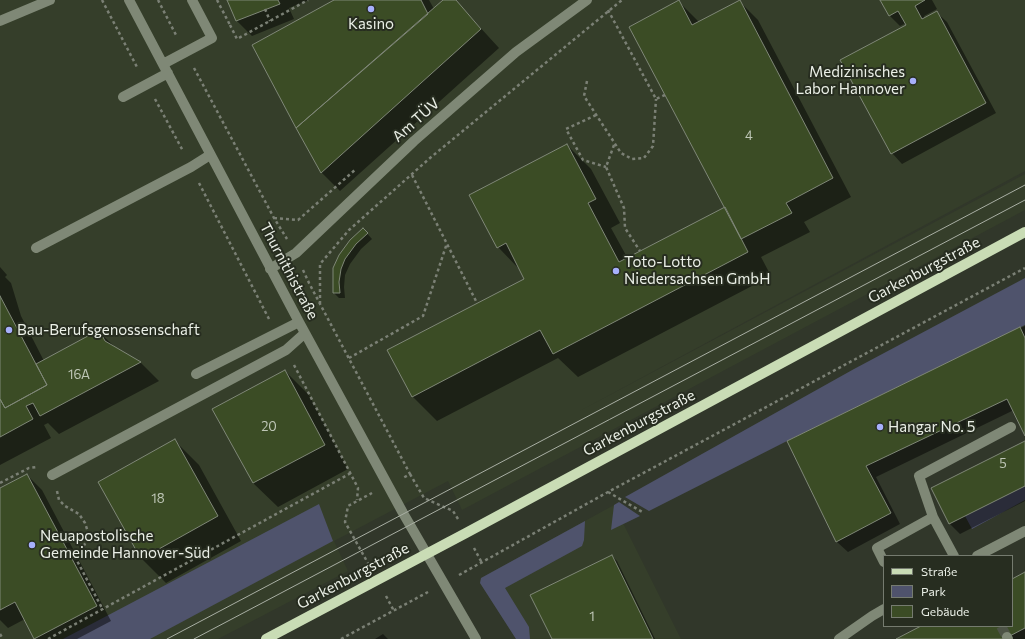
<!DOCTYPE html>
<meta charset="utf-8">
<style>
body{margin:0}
#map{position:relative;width:1025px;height:639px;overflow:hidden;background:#31372a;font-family:Commissioner,sans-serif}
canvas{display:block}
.legend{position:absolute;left:883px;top:555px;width:130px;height:72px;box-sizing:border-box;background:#272d20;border:1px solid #757b6f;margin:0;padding:5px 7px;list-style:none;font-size:12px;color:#eaefe6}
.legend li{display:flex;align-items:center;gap:8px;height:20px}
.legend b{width:20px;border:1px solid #757b6f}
</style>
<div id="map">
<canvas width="1025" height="639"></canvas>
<ul class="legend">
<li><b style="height:5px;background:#c9dcb5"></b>Straße</li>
<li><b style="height:11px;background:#4f536c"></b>Park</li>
<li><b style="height:11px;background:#3b4c25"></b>Gebäude</li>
</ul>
</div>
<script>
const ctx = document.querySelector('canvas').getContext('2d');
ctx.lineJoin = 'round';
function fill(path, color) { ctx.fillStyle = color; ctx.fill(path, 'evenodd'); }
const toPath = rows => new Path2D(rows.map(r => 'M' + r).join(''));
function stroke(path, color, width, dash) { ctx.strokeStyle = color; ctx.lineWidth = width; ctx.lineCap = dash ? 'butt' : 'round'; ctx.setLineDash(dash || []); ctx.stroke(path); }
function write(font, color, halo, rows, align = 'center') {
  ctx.font = font + ' Commissioner,sans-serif'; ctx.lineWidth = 4; ctx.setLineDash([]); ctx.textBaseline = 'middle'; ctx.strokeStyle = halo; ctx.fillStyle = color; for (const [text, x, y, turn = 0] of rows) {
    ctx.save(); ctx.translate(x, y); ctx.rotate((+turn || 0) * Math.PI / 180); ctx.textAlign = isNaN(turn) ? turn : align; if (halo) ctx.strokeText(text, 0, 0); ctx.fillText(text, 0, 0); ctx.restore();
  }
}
fill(toPath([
 [0,0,1025,0,1025,171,576,413,1025,174,1025,210,462,510,448,481,334,541,348,571,218,639,0,639],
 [614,505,681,639,516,639,480,583,481,578]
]), '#353e2a');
fill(toPath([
 [1025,278,1025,325,787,441,649,511,625,497,854,369],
 [1025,486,1025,500,972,529,965,516],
 [619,502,640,516,611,530,614,505],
 [319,504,333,541,150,639,63,639],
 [585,521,584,540,582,546,505,588,529,627,530,639,516,639,480,583,481,578]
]), '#4f536c');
fill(toPath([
 [228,0,309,0,289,8,294,19,252,36,237,21],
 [336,0,429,0,434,9,444,0,455,0,499,48,340,191,322,173,253,46],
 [881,0,932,0,937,9,924,16,925,18,936,12,947,22,996,113,902,164,892,153,907,25,906,23,900,26,890,16],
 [739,1,758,20,851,197,804,222,810,232,761,257,771,276,578,377,558,358,437,421,413,397,389,351,526,279,521,271,498,247,567,145,591,169,620,223,611,228,628,259,726,208,679,2,699,22],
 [363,229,372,239,361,249,350,264,345,275,344,287,345,298,339,298,334,293,334,268],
 [0,267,7,275,5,277,11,283,21,316,44,361,99,332,116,348,141,363,159,381,59,434,48,423,44,425,51,438,0,465],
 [1025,326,1025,433,1014,410,876,477,900,524,848,552,837,542,788,441],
 [285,371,309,395,348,469,278,507,253,483,214,409],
 [175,441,199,465,241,541,166,583,142,559,100,482],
 [1025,443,1025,501,960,534,950,524],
 [27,475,42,490,111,621,77,639,35,639,25,619,8,628,0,620,0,489],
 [612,556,617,561,655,639,553,639],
 [1025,573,1025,639,898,639,923,626,1012,626,1012,580],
 [383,634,388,639,375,639]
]), '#0007');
const building = toPath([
 [227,0,278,0,280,4,236,21,227,0],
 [334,0,421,0,428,14,296,128,252,45,334,0],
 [443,0,456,0,481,29,321,173,296,128,443,0],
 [679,0,692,25,740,0,833,178,786,203,792,213,741,239,629,27,679,0],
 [880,0,925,0,915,6,922,19,937,11,986,103,891,154,840,60,906,25,898,11,889,16,880,0],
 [567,144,596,199,588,203,619,262,725,207,748,252,553,354,540,330,412,397,387,350,524,279,506,243,497,248,469,195,567,144],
 [363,228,368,233,356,244,345,259,341,269,339,282,340,293,333,293,333,268,339,255,350,240,363,228],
 [0,296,47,385,5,408,0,399,0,296],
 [1020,327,1025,338,1025,436,1007,399,866,466,891,513,836,542,787,441,1020,327],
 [99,330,105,341,141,362,40,416,33,403,26,406,33,419,0,437,0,399,5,408,47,385,36,364,99,330],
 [285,370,325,445,253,483,212,409,285,370],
 [175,439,218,516,141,559,98,482,175,439],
 [1025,441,1025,486,949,524,931,488,1025,441],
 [27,474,97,606,34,639,15,602,0,610,0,488,27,474],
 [612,555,653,639,552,639,530,595,612,555],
 [1025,572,1025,628,1004,639,896,639,921,626,1012,626,1012,579,1025,572]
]);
fill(building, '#3b4c25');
stroke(building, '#7f8777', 1);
stroke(toPath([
 [1001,626,1007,637]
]), '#4d5346', 10, [10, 5]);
stroke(toPath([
 [102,0,138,69],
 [158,0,177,37],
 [217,0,230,25,229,26],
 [265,9,270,21],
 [608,10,656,99,665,95],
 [230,25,237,39,308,0],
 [194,68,274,218,287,239],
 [587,81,584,96,621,153,632,159,644,158,653,146,656,99],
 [155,99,183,151],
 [596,115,566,129,583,160,606,167],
 [614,145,606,167,624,208,625,228,640,251],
 [412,175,477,303],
 [199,183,269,319],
 [274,218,298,220,356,169],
 [303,270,309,283,410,474,403,478],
 [320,304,320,264,349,230,430,158,622,0],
 [349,358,423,316,447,243],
 [294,365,358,488,357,500],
 [410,474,424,498,453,511,458,519],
 [0,483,29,468,37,467],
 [57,491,59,500,65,506,79,514,85,523,88,532,86,542,82,549,74,555,103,610],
 [608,492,644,513],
 [474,548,482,563],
 [369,565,345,522,348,506,372,493],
 [459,575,608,492,1025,268],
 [386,596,394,611],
 [0,634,3,639],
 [48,639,351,473],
 [341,639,428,592]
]), '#7b8075', 2.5, [3, 3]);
stroke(toPath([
 [129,0,299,322,403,513,476,639],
 [0,21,50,0],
 [163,64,212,38,192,0],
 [123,97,168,73],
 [36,248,191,167,210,155],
 [270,269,296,253,414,141,516,52,587,0],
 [196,374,299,322],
 [52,475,286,350,305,333],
 [933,517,954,556],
 [977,556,1025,531],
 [884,562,877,548,933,517,919,476,1011,427],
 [1007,637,1008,639],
 [839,639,872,616,884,609]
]), '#7f8876', 10);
stroke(toPath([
 [266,639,466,533,1025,232]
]), '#c9dcb5', 10);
stroke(toPath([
 [167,639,1025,185],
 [194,639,1025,200]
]), '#a9afa4', 1);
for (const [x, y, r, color] of [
 [371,9,4,"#a7b0fc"],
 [913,81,4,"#a7b0fc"],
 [616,271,4,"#a7b0fc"],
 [9,330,4,"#a7b0fc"],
 [880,427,4,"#a7b0fc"],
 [32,545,4,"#a7b0fc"]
]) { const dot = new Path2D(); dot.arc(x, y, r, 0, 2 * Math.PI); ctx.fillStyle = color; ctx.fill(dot); stroke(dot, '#272d20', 1.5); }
write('13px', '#bec6b6', null, [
 ["4",749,136],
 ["16A",79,375],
 ["20",269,427],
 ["5",1003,464],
 ["18",158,499],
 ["1",592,617]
]);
write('15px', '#eaefe6', '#272d20', [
 ["Kasino",371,24,"center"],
 ["Medizinisches",905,72,"right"],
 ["Labor Hannover",905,89,"right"],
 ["Toto-Lotto",624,262],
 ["Niedersachsen GmbH",624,279],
 ["Bau-Berufsgenossenschaft",17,330],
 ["Hangar No. 5",888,427],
 ["Neuapostolische",40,536],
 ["Gemeinde Hannover-Süd",40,553]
], 'left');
write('15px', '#eaefe6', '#272d20', [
 ["Am TÜV",416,120,-42],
 ["Garkenburgstraße",924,270,-28],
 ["Thurnithistraße",289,271,62],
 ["Garkenburgstraße",639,423,-28],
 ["Garkenburgstraße",353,576,-28]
]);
</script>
